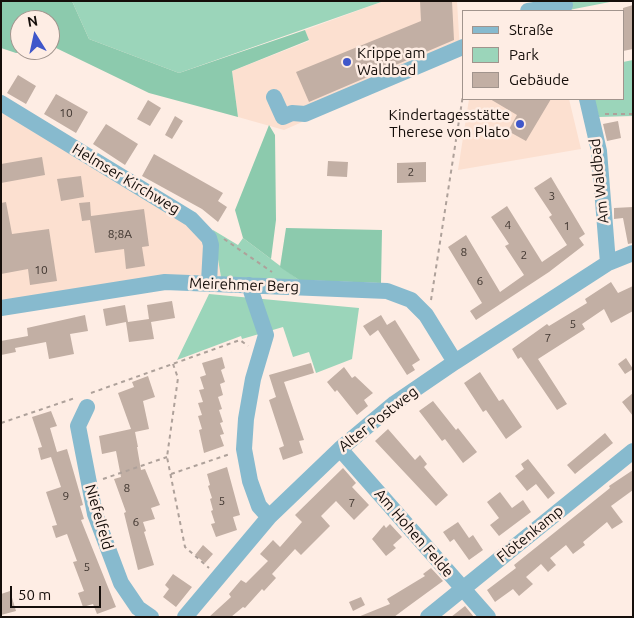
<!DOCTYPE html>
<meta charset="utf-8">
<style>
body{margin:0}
#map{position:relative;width:634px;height:618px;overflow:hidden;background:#feede4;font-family:Ubuntu,sans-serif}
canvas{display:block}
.frame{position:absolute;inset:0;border:2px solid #150e0a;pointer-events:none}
.legend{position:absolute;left:462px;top:10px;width:162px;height:90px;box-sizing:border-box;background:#feede4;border:1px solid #a1948d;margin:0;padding:6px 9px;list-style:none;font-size:15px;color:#150e0a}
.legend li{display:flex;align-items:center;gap:10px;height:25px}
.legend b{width:25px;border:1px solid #a1948d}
.north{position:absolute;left:10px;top:10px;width:50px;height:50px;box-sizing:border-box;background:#feede4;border:1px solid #a1948d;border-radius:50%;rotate:350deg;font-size:14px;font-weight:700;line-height:20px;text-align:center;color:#150e0a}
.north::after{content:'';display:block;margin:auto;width:18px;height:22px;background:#3f57ca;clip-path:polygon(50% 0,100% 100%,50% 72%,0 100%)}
.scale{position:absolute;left:10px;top:586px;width:91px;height:22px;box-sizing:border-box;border:2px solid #150e0a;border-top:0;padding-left:6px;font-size:15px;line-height:18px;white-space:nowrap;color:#150e0a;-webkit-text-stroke:4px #feede4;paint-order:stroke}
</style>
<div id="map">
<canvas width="634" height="618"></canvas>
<div class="frame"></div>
<ul class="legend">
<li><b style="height:6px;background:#87bace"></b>Straße</li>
<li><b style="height:14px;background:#9bd5ba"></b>Park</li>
<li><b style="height:14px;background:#c2afa4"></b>Gebäude</li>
</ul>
<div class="north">N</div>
<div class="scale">50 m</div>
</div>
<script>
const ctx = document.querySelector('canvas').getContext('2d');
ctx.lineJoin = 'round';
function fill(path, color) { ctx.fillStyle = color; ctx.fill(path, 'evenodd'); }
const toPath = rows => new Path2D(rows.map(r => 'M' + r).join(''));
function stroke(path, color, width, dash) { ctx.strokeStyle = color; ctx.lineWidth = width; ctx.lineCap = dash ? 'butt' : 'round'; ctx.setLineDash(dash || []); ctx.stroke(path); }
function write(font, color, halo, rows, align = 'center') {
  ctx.font = font + ' Ubuntu,sans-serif'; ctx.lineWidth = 5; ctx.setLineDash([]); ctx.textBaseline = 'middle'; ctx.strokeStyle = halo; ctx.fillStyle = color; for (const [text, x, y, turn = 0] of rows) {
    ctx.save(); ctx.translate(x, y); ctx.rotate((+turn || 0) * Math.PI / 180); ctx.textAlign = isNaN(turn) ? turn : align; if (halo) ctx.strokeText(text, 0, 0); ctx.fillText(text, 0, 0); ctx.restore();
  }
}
fill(toPath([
 [384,1,457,1,460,52,284,130,238,117,232,71,309,41,305,30],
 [469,99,569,99,581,149,458,170],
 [1,107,213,230,221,277,1,302]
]), '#fce0d0');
fill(toPath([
 [72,1,384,1,179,73,89,39],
 [567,1,615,1,569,10],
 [633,60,633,116,599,117,594,99,623,99,623,62],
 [213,230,238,245,243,238,299,280,221,277],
 [209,294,359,308,352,359,316,373,309,352,293,357,283,327,242,339,241,336,177,360]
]), '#9bd5ba');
fill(toPath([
 [1,1,72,1,89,39,179,73,305,30,309,40,232,71,238,117,149,93,56,48,50,48,50,20,20,20,20,50,40,50,16,53,1,48],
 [269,125,275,135,276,220,271,259,243,238,235,210],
 [286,228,382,230,381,283,299,280,280,267]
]), '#8ccaad');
fill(toPath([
 [420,1,452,1,454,40,309,102,296,72,421,21],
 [633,5,633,49,623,51,623,8],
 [18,75,36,86,26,104,7,93],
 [56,94,88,112,76,133,44,114],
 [490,99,551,99,526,141,508,131,517,115],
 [148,100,161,108,150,126,137,119],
 [175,116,183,121,172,139,165,135],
 [618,121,621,138,607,141,603,124],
 [106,124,138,144,125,165,93,144],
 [154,154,223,193,218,201,227,207,218,222,202,209,142,176],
 [42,157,45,175,1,183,1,164],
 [328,161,348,162,347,177,327,176],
 [426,162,426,182,397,183,397,163],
 [81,176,84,197,61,201,57,179],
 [551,177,585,234,579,238,584,245,549,272,476,320,470,311,482,303,448,247,466,235,500,292,524,275,505,246,509,244,491,217,507,206,542,262,567,245,549,217,552,215,534,188],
 [6,202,12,234,49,229,57,281,30,285,28,269,1,274,1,203],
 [90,202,91,216,144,209,149,246,142,247,145,266,126,269,124,249,95,253,90,220,82,221,79,203],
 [633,207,633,243,628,244,623,218,614,219,614,208],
 [611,282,618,293,633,286,633,311,611,323,604,309,582,324,585,329,538,359,567,404,557,410,521,357,518,359,512,349,547,324,549,326,587,303,585,299],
 [172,301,175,318,151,322,154,339,129,342,126,322,106,326,103,309,125,305,128,322,149,319,147,305],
 [85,315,88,331,70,334,74,354,49,359,46,342,15,348,16,352,1,355,1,341,28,336,27,328],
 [381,315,387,325,395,320,420,360,412,365,415,370,407,375,378,330,370,336,363,326],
 [222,357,225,368,221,370,225,382,220,384,223,395,218,397,222,409,219,410,223,422,220,423,224,434,220,435,224,446,204,453,199,430,202,429,198,416,202,415,198,403,203,402,199,390,204,389,200,377,206,375,202,363],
 [626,358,633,369,625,374,618,364],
 [311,363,314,373,284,382,304,440,299,441,303,453,283,460,279,448,284,446,269,400,276,397,269,375],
 [344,367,352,378,355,376,373,393,364,400,368,406,357,415,337,390,335,392,327,382],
 [480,372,499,401,503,399,522,427,506,439,486,410,483,412,464,383],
 [148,376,155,397,143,401,149,429,135,432,138,447,137,447,141,470,145,469,160,505,151,508,155,519,143,522,146,531,144,532,154,565,138,570,124,513,126,512,114,479,121,477,116,451,102,454,99,436,131,429,118,393,134,387,132,382],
 [633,393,633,416,622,402],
 [433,401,456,430,458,428,477,452,463,463,445,439,442,441,419,411],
 [51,411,57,426,50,428,57,452,67,449,82,501,83,505,80,506,84,519,81,520,116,607,97,614,93,604,83,607,78,593,84,591,73,562,77,561,67,534,56,538,52,526,57,525,46,492,61,487,51,457,41,460,38,448,42,447,32,417],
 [388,429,415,460,420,455,427,464,424,467,448,495,436,506,375,441],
 [605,433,613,443,575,474,567,465],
 [528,459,555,493,548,499,536,484,527,491,515,476,524,469,521,464],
 [227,467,240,515,233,517,237,530,216,537,211,524,215,523,211,511,213,510,210,499,212,498,208,486,210,485,207,474],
 [343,468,356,483,352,487,369,505,354,520,336,501,321,516,330,526,301,555,295,549,272,574,276,578,264,591,262,589,245,608,243,607,231,617,209,617,231,597,229,594,241,580,246,583,268,561,260,554,273,540,280,547,302,522,295,515],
 [633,470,633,490,611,506,623,522,612,529,607,522,583,542,585,545,573,554,566,545,550,558,556,565,548,572,541,564,526,577,533,584,519,596,513,589,495,602,487,590,516,568,514,565,610,488,609,486],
 [500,492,512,508,523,500,531,512,499,536,490,525,499,518,487,502],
 [458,522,469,538,473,535,483,550,469,560,454,539,450,542,443,532],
 [390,524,402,537,393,545,396,548,386,556,372,539,384,525,386,528],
 [203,545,213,554,205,563,195,555],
 [431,568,443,581,406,608,394,617,358,617,390,604,387,599,425,576,423,574],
 [173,574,192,587,176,607,163,597,169,589,165,585],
 [10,591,16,611,1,615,1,594],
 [361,597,365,605,353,611,349,602],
 [465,606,474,617,451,617]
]), '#c2afa4');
stroke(toPath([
 [605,114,633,114],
 [224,239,272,272],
 [431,300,463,95],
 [173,364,178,378,167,457,185,547,209,568],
 [91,393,240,340,248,346],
 [1,423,75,398],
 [171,474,230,454],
 [103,479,167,457]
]), '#aea19a', 2, [4, 4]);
stroke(toPath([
 [528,11,565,5],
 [274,97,283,117,292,113,305,114,463,47],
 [587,99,599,151,608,263],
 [1,103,191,219,209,238,211,245,209,282],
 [249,285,266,335,253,379,246,419,244,449,250,481,259,506,269,517],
 [1,308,165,282,387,291,411,300,426,315,455,362],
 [87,407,78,426,95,514,121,583,138,608,151,617],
 [340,449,488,617],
 [185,617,269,517,340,449,395,403,455,362,608,263,633,253],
 [428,617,633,451]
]), '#87bace', 16);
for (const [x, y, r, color] of [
 [347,62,5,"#3f57ca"],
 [520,124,5,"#3f57ca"]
]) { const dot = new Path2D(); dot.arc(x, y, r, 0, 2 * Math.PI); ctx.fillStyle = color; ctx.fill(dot); stroke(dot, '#feede4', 2); }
write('12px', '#403630', null, [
 ["10",66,113],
 ["2",411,172],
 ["3",552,196],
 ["4",508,225],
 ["1",567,226],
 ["8;8A",120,234],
 ["8",464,252],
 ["2",524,255],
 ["10",41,270],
 ["6",480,281],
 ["5",573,324],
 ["7",548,338],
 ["8",127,488],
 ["9",66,496],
 ["5",222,501],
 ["7",352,503],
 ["6",136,522],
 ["5",87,567]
]);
write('15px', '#150e0a', '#feede4', [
 ["Krippe am",357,53],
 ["Waldbad",357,70],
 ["Kindertagesstätte",510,115,"right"],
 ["Therese von Plato",510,132,"right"]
], 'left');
write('15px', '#150e0a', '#feede4', [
 ["Helmser Kirchweg",126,179,31],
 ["Am Waldbad",599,181,-96],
 ["Meirehmer Berg",244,285,2],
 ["Alter Postweg",378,419,-38],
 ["Niefelfeld",99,517,74],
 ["Am Hohen Felde",414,533,49],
 ["Flötenkamp",530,534,-39]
]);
</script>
